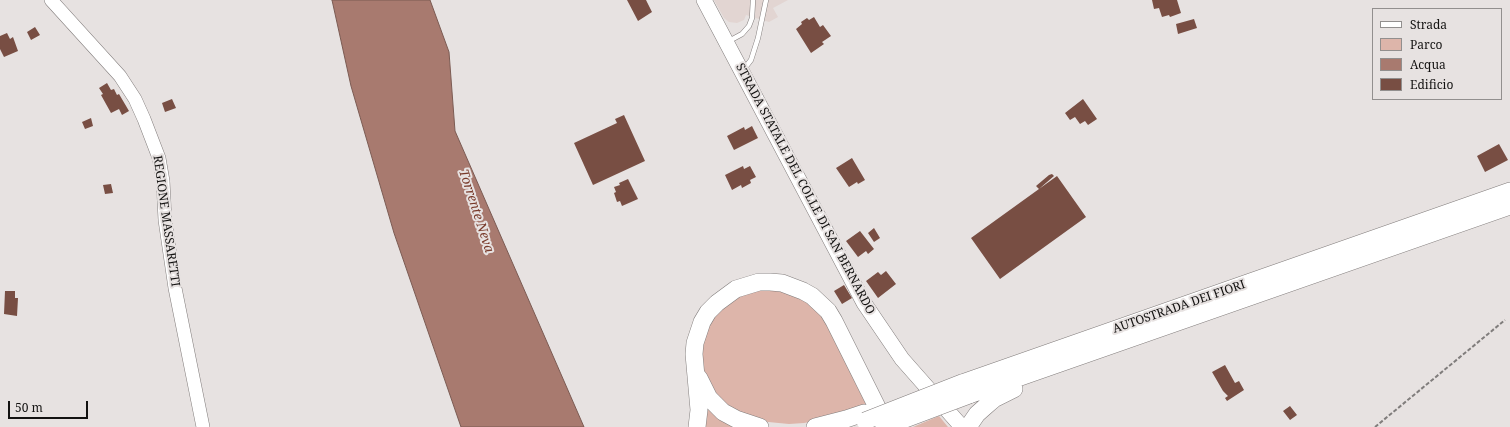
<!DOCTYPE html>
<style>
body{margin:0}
#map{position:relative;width:1510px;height:427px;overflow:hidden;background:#e7e2e1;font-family:"Noto Serif",serif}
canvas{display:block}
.legend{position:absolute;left:1372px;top:8px;width:130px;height:92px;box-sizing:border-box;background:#e7e2e1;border:1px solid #928f8e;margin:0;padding:5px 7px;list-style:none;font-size:12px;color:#131211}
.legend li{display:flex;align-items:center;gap:8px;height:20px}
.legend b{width:20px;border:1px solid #928f8e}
.scale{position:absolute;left:8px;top:401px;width:80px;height:18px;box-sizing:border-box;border:2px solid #131211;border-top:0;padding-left:5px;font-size:12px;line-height:14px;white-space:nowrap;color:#131211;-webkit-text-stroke:3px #e7e2e1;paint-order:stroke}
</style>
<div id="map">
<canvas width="1510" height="427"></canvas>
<ul class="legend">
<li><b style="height:5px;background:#fff"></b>Strada</li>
<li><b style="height:11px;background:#ddb5aa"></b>Parco</li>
<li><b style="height:11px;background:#a87a6f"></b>Acqua</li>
<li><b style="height:11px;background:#784e43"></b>Edificio</li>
</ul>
<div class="scale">50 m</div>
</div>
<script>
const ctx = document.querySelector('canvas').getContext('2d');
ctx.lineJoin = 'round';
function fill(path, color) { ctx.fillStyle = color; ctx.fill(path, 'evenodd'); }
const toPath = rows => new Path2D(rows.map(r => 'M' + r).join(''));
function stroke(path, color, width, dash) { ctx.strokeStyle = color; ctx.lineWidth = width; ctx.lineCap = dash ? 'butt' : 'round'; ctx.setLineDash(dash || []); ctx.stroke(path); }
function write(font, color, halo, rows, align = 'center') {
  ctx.font = font + ' "Noto Serif",serif'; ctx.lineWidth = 4; ctx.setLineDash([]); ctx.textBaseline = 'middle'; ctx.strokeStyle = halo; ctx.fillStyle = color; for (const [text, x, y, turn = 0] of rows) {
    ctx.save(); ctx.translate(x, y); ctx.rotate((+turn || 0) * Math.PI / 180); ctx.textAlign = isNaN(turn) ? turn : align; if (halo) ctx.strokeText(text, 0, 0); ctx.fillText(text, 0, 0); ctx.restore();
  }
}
fill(toPath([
 [714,0,788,0,773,8,778,17,769,22,746,15,744,20,737,23,729,22,724,18]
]), '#e2d5d2');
fill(toPath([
 [755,289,781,289,804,298,822,314,867,406,820,420,804,423,789,424,758,421,724,404,706,379,703,368,702,346,710,323,718,312,743,292],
 [704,404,742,427,701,427],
 [939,416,948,427,913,427]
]), '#ddb5aa');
const water = toPath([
 [332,0,430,0,449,52,455,131,584,427,461,427,394,233,351,86,332,0]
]);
fill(water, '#a87a6f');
stroke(water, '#7b5b53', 1);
fill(toPath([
 [627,0,646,0,652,12,638,21],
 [1152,0,1177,0,1181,13,1170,17,1169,15,1162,17,1159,8,1154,9],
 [814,17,820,27,823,25,831,36,822,42,824,44,811,53,796,29,802,24,801,22,807,18,809,20],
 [1194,19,1197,28,1178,34,1176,24],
 [35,27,40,35,31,40,27,32],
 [7,33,10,39,13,37,18,51,4,57,0,49,0,36],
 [107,83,111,90,114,89,117,95,119,94,129,111,122,115,119,109,111,113,101,95,103,94,99,88],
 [172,99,176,108,165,112,162,103],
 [1083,99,1097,119,1088,125,1085,121,1080,124,1075,117,1070,120,1065,113],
 [624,115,645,161,593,185,574,143,617,123,615,119],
 [91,118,93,126,85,129,82,122],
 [752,126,758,138,734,150,727,136,744,127,745,130],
 [1499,144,1508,160,1485,172,1477,156],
 [852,158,865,180,858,184,857,182,849,187,836,168],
 [743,166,744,169,750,166,756,177,750,180,751,183,742,188,741,185,732,190,725,175],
 [1052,174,1054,176,1039,189,1036,186,1049,175],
 [1057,176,1086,217,1000,279,971,238],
 [628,179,638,199,622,206,620,201,617,202,614,193,616,192,614,187,620,185,619,183],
 [111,184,113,193,105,194,103,185],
 [874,228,880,238,874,242,868,233],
 [860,231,874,249,868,254,866,251,858,257,846,241],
 [886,271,896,284,878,298,866,281,878,272,881,275],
 [844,285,852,298,842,304,834,291],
 [5,291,15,291,15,298,18,298,17,316,4,314],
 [1225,365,1235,383,1239,381,1244,390,1227,401,1225,398,1228,396,1223,391,1212,372],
 [1290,406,1297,415,1290,420,1283,411]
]), '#784e43');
const lane = toPath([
 [729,41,742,34,749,26,752,18,753,0],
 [744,69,751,60,758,38,766,0]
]);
const secondary = toPath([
 [51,0,120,76,135,99,144,119,159,158,163,181,165,220,175,288,203,427]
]);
const primary = toPath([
 [704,0,864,303,902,359,962,427]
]);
const highway = toPath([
 [699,378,709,398,723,412,736,419,760,427],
 [962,383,1510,191],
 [969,395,1510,206],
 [697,427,699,410,694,354,695,343,702,322,708,312,717,303,736,289,759,282,770,282,782,283,803,291,812,296,828,311,834,321,887,427],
 [815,427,846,419,864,413],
 [968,427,977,414,986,406,994,399,1014,389]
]);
stroke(lane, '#827d7c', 5.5);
stroke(secondary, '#827d7c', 14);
stroke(primary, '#827d7c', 16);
stroke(highway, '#827d7c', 18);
stroke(toPath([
 [1375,427,1505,320]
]), '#807d7c', 2, [4, 2]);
stroke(lane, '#fff', 4.5);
stroke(secondary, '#fff', 13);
stroke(primary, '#fff', 15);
stroke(highway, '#fff', 17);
const highwayBridge = toPath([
 [865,421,962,383],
 [884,427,969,395]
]);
stroke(highwayBridge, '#827d7c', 18, []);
stroke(highwayBridge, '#fff', 17);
write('12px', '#131211', '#e7e2e1', [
 ["STRADA STATALE DEL COLLE DI SAN BERNARDO",805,189,62],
 ["REGIONE MASSARETTI",166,221,82],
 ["AUTOSTRADA DEI FIORI",1179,307,-19]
]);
write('italic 13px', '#793b2b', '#e7e2e1', [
 ["Torrente Neva",476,211,72]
]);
</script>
